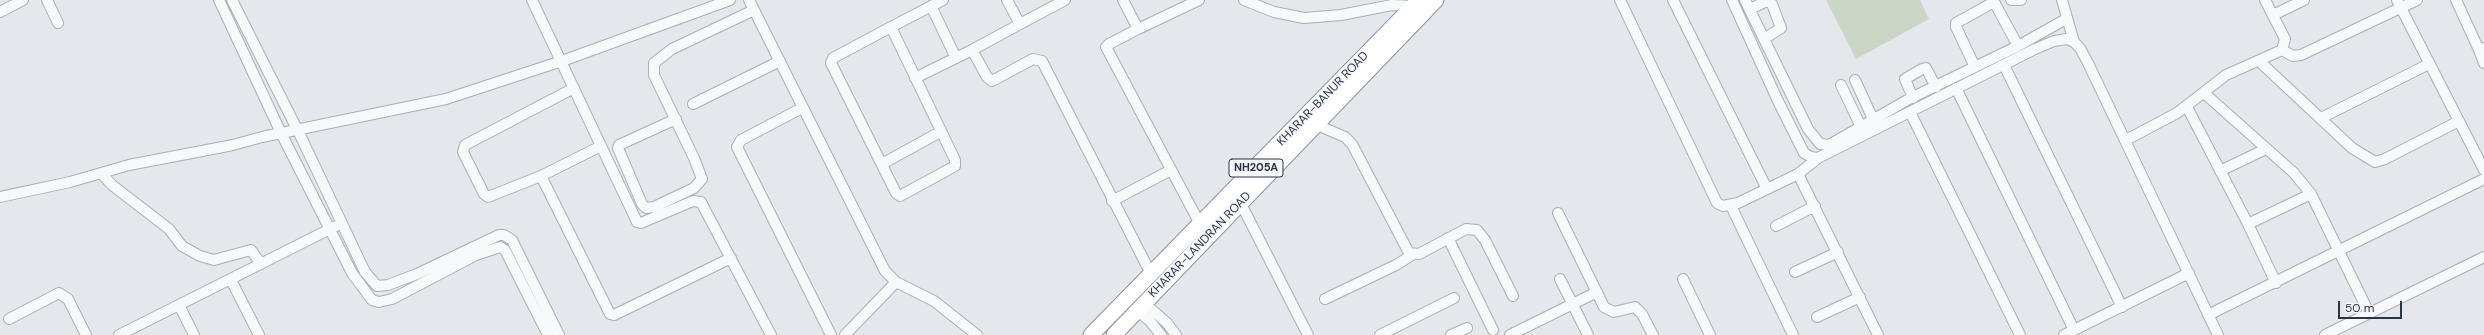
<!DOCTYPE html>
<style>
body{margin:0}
#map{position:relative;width:2484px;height:335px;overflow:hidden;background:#e4e7ec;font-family:"DM Sans",sans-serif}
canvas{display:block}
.scale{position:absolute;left:2338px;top:301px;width:64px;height:18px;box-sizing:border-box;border:2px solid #2b3445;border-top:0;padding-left:5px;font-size:12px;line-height:14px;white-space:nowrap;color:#2b3445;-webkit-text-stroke:3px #f4f6f9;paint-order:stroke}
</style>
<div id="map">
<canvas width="2484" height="335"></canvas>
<div class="scale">50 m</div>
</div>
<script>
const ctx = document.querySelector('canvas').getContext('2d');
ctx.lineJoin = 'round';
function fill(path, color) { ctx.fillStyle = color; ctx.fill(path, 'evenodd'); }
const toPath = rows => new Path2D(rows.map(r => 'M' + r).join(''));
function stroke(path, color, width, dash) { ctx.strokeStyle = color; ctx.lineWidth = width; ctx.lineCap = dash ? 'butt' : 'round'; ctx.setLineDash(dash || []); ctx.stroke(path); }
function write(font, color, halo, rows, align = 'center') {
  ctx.font = font + ' "DM Sans",sans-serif'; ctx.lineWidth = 3; ctx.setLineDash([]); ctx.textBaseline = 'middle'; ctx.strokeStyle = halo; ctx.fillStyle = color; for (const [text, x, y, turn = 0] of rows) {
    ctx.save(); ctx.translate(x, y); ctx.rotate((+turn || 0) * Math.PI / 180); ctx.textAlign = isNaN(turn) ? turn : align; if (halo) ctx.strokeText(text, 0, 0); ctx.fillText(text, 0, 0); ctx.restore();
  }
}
fill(toPath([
 [1826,0,1920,0,1929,19,1856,59]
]), '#c9d6c5');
const minor = toPath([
 [47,0,58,23],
 [219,0,281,133,352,273,372,300,379,302,392,299,476,255,500,247,505,250,548,335],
 [232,0,301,137,365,272,377,286,388,285,417,274,499,235,504,235,512,240,559,335],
 [532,0,637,222,641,223,693,201,701,202,771,335],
 [749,0,885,271,896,282,934,301,977,335],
 [1007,0,1020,24,972,50,987,77,992,81,1033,59,1042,61,1150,272],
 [1123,0,1138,29,1109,44,1106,47,1200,224],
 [1244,0,1274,12,1304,18,1341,15,1392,5,1416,6],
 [1620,0,1717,203,1723,206,1738,203,1798,174,1818,158],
 [1673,0,1767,189],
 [1732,0,1778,101,1804,153,1811,157,1818,158,2035,49,2054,41,2067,39,2074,42,2080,48,2088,63,2218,335],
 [1745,0,1808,129,1820,144,1829,145,1909,99,2018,46,2066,19],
 [1993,0,2018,46],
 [2011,0,2021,0],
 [2062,0,2074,42],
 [2397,0,2484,170],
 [2456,0,2479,50],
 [931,6,956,58],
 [1750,9,1767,1,1772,4,1781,28,1764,39],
 [0,12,23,0],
 [2273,15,2304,0],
 [1020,24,1065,0],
 [891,27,833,58,831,63,896,193,900,196,955,166,955,160,891,27,943,0],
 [1138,29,1199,0],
 [2484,48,2479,50,2484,63],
 [2282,50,2293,56,2301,55,2417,0],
 [2259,61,2352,148,2375,162,2385,159,2459,121],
 [2004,65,2122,307],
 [1975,67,1956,27,1956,23,1994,2],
 [915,78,972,50],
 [1855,80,1873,119],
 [1841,85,1861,127],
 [574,88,465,145,463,152,484,194,488,197,541,176,601,146],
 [1956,88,2074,330],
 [2204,93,2294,173,2311,194,2369,313],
 [1913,98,1905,79,1922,69,1926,68,1936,87],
 [693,104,780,61],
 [2187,107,2248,224,2276,283],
 [802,108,741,140,737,147,831,335],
 [1910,112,2020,335],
 [2321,118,2429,64],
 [676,119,619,145,618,148,642,204,646,208,654,207,694,188,702,179,694,158,654,75,654,63,672,49,754,10],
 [1318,122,1324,128,1345,137,1352,144,1409,253,1419,254,1466,229,1477,230,1485,240,1513,296],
 [2126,140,2177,113,2226,75,2282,50,2285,39,2265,0],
 [882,164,940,132],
 [2220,171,2266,149],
 [101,173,112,185,169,229,182,246,200,256,214,260,251,250,261,264],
 [1798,174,1878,335],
 [541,176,610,314,614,315,731,258],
 [0,197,70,182,129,165,233,145,262,137,446,99,562,61,730,0],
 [1238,198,1308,335],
 [1112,201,1171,170],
 [1731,206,1793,335],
 [1558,213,1604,307,1614,312,1635,307,1642,314,1653,335],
 [2248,224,2311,194],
 [1776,226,1815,206],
 [1448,238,1493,330],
 [1795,272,1838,252],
 [1560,279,1588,335],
 [1683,279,1710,335],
 [231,280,259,335],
 [1325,299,1396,265,1412,255],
 [1144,303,1167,323,1176,335],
 [179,305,194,335],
 [1137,311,1149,320,1161,335],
 [2208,315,2484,179],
 [1817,317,1860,297],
 [9,319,59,293,68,299,86,335],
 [119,335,336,226],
 [845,335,896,282],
 [1380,335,1454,298],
 [1451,335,1467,328],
 [1510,335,1597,292],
 [2064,335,2189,273],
 [2325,335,2484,257]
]);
const highway = toPath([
 [1091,335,1419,0],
 [1114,335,1436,0]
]);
stroke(minor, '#a9aeb7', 12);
stroke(highway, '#8b94a3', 17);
stroke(minor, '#f7f8fa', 10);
stroke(highway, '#fff', 15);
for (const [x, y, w] of [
 [1256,168,54]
]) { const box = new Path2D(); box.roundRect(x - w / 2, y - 9, w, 18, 3); ctx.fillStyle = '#f4f6f9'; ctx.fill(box); stroke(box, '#2b3445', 1); }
write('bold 11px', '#2b3445', null, [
 ["NH205A",1256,168]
]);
write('12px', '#2b3445', '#f4f6f9', [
 ["KHARAR-BANUR ROAD",1323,99,-46],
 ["KHARAR-LANDRAN ROAD",1200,245,-46]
]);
</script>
